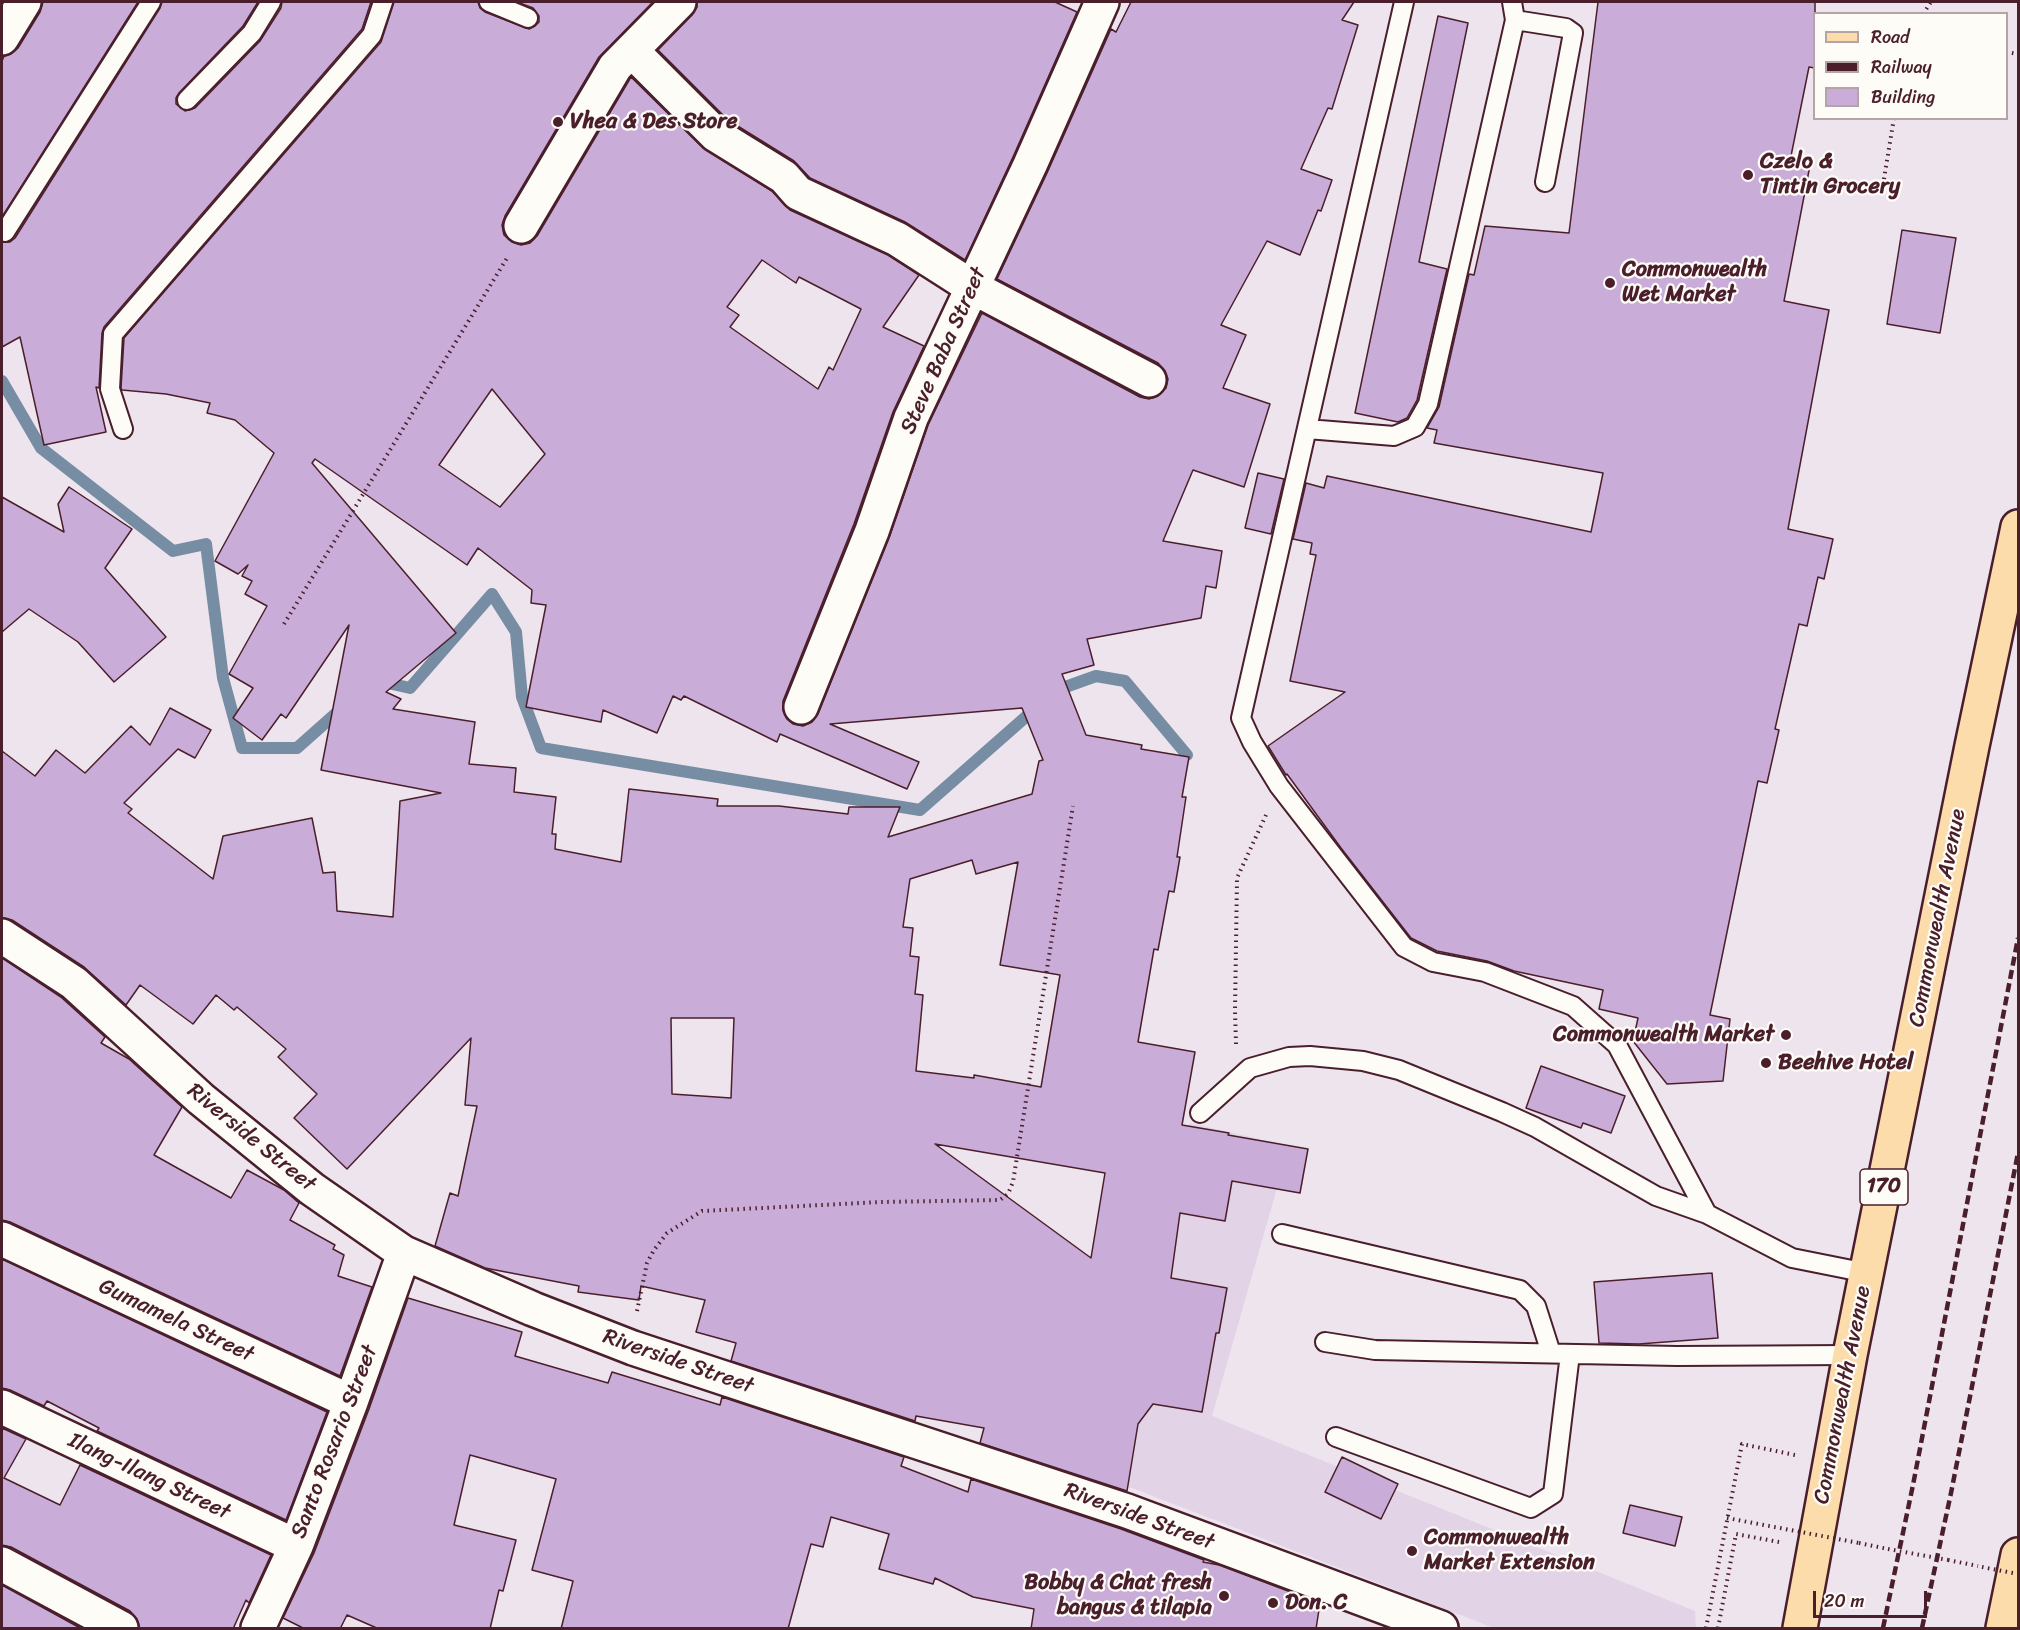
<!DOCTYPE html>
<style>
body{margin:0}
#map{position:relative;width:2020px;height:1630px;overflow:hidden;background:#eee4ee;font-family:Sriracha,sans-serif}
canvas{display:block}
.frame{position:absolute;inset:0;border:3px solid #4a1f2b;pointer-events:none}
.legend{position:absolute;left:1813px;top:12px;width:195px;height:108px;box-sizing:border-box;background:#fdfcf7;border:2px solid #b5a4a5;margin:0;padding:8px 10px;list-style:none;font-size:18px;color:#4a1f2b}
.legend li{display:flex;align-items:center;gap:12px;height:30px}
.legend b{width:30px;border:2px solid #b5a4a5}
.scale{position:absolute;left:1813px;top:1591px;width:114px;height:27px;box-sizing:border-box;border:3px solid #4a1f2b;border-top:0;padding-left:8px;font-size:18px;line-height:21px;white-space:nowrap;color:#4a1f2b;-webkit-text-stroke:4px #fdfcf7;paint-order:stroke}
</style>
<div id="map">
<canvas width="2020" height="1630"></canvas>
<div class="frame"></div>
<ul class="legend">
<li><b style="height:8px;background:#fddcac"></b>Road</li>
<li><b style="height:8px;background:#4a1f2b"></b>Railway</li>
<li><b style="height:16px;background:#caacd8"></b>Building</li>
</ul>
<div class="scale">20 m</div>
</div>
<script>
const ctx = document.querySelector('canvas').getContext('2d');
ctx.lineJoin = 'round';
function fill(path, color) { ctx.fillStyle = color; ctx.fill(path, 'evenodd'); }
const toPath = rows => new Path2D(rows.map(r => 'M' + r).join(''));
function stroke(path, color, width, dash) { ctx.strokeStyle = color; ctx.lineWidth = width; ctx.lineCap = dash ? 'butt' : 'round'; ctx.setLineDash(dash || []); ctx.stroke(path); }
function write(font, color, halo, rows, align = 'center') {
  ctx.font = font + ' Sriracha,sans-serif'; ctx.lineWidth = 4.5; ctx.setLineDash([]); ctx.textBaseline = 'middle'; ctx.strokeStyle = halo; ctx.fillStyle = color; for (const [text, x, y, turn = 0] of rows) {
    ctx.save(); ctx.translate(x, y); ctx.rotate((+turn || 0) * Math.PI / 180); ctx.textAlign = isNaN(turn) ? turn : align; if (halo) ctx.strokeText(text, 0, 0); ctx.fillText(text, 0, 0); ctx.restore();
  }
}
fill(toPath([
 [1190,1123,1289,1146,1212,1416,1695,1611,1696,1628,1494,1628,1132,1488,1083,1477]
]), '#e3d3e7');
stroke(toPath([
 [2,381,41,448,173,551,206,544,223,678,242,748,297,748,342,708],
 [379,681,410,688,492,594,516,632,522,697,541,748,920,810,1037,707],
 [1053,694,1057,690,1096,676,1125,681,1187,755]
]), '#768da4', 12);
const building = toPath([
 [43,2,138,2,2,217,2,61,4,56,11,54,18,48,40,12,43,2],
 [162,2,258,2,243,26,179,93,176,98,176,104,185,111,195,108,260,41,281,8,282,2,371,2,362,29,104,327,102,333,99,388,96,387,106,432,44,445,20,337,2,347,2,242,10,242,15,238,160,8,162,2],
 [394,2,478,2,480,8,485,12,529,29,535,26,539,22,539,16,533,8,517,2,653,2,599,57,505,216,502,225,504,235,512,242,521,245,530,243,537,236,631,77,703,148,772,191,790,210,888,255,919,275,883,327,924,346,893,412,854,524,783,701,783,710,787,719,793,724,803,726,812,722,818,714,889,538,928,425,982,313,1140,397,1149,399,1158,396,1166,388,1168,379,1165,371,1158,363,997,279,1047,173,1111,29,1116,32,1131,2,1354,2,1342,20,1358,25,1332,109,1328,108,1301,169,1332,180,1321,211,1318,210,1300,255,1267,241,1221,325,1246,335,1223,388,1270,404,1244,487,1193,470,1163,541,1222,551,1216,588,1206,586,1201,618,1087,639,1094,665,1062,674,1086,735,1142,745,1141,749,1189,757,1182,797,1186,797,1177,857,1180,857,1174,892,1169,891,1158,950,1154,949,1138,1042,1195,1052,1182,1125,1229,1133,1228,1135,1308,1149,1300,1193,1232,1181,1225,1221,1180,1213,1171,1278,1227,1288,1219,1333,1216,1333,1202,1412,1153,1404,1138,1424,1127,1491,980,1443,984,1428,916,1416,915,1421,731,1361,736,1343,696,1332,705,1300,641,1286,639,1300,578,1292,579,1286,485,1268,435,1246,450,1193,458,1196,477,1106,465,1105,471,1038,347,1169,294,1118,317,1094,278,1057,286,1049,237,1007,234,1010,216,995,193,1024,140,985,126,1005,84,967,12,920,2,918,2,751,35,776,56,750,85,773,131,726,150,745,170,708,211,730,195,758,178,749,124,803,132,809,128,813,213,879,223,836,312,818,323,873,335,872,337,911,393,917,400,801,441,793,321,770,349,625,286,718,281,714,262,740,233,718,253,688,229,674,267,606,245,594,252,581,242,576,248,565,238,574,215,561,274,453,235,420,207,413,210,403,166,394,122,390,121,388,124,338,381,42,394,2],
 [762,260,796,283,799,277,861,309,833,370,829,367,818,389,730,327,739,315,727,307,762,260],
 [492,389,545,454,500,507,439,465,492,389],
 [315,459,467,565,478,548,532,590,531,603,546,605,526,707,601,722,603,710,657,733,673,696,681,700,684,696,777,742,780,734,907,789,919,762,830,724,1022,708,1043,760,1039,761,1032,794,888,837,900,807,849,807,848,814,779,806,717,806,718,799,629,789,621,862,555,849,556,834,552,834,556,797,514,792,516,768,469,764,475,722,393,709,401,699,386,692,456,633,312,463,315,459],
 [972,860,976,874,1018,862,1000,965,1060,975,1041,1087,974,1075,974,1078,916,1071,923,995,915,994,919,957,910,956,913,928,903,927,910,879,972,860],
 [671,1018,734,1018,731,1098,672,1094,671,1018],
 [935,1144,1105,1173,1091,1258,935,1144],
 [697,2,1055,2,1077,12,1013,157,965,260,905,222,810,178,794,161,728,120,658,50,692,15,697,7,697,2],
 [1598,2,1815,2,1815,68,1809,67,1791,156,1811,160,1784,301,1829,310,1788,529,1833,539,1824,579,1818,577,1807,626,1799,624,1775,729,1779,730,1767,783,1758,781,1710,1015,1730,1019,1723,1081,1667,1084,1633,1041,1638,1018,1599,1009,1603,990,1514,971,1487,961,1437,951,1411,938,1341,848,1287,774,1286,775,1268,746,1345,692,1290,681,1316,555,1310,554,1312,543,1293,539,1306,483,1324,488,1327,476,1591,532,1603,473,1434,443,1437,430,1427,428,1439,407,1469,274,1474,275,1485,226,1569,233,1598,2],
 [1438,16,1468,23,1419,262,1447,269,1417,400,1407,418,1398,422,1355,413,1438,16],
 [1902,230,1956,238,1940,333,1887,324,1902,230],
 [1258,473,1284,479,1271,534,1245,528,1258,473],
 [69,487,132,529,105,568,166,637,114,682,78,642,29,609,2,632,2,497,64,532,58,504,69,487],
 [2,958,62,998,105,1037,101,1043,129,1059,182,1107,154,1155,231,1198,247,1170,284,1190,299,1203,290,1220,335,1245,333,1249,344,1255,338,1276,372,1287,340,1376,10,1222,2,1220,2,958],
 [1541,1066,1625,1096,1611,1133,1583,1123,1581,1128,1526,1108,1541,1066],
 [2,1259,327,1412,286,1520,97,1431,99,1428,47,1401,44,1406,10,1390,2,1388,2,1259],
 [1712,1273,1718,1338,1639,1344,1599,1343,1594,1282,1712,1273],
 [408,1298,522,1332,515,1356,608,1383,612,1372,720,1405,722,1397,904,1457,901,1466,968,1492,971,1479,1121,1529,1204,1560,1203,1562,1219,1565,1320,1603,1316,1629,1031,1629,1034,1609,973,1597,935,1578,933,1584,879,1569,889,1534,831,1517,823,1547,811,1544,788,1629,561,1629,573,1581,532,1570,556,1479,470,1455,454,1525,516,1540,503,1591,499,1590,490,1629,379,1629,347,1615,340,1629,305,1629,283,1618,314,1553,369,1409,408,1298],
 [2,1428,26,1439,4,1478,60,1505,80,1465,271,1555,249,1603,246,1600,233,1629,140,1629,137,1619,130,1611,11,1547,2,1545,2,1428],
 [1342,1457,1398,1484,1381,1519,1325,1492,1342,1457],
 [1630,1505,1682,1517,1675,1546,1623,1533,1630,1505],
 [2,1585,82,1629,2,1629,2,1585]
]);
fill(building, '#caacd8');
stroke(building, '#4a1f2b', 1.5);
const service = toPath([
 [489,2,528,18],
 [1404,2,1241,718,1252,742,1279,786,1404,947,1433,962,1485,972,1573,1006,1617,1045,1707,1214,1792,1258,1867,1273],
 [1515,20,1566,28,1573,33,1545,182],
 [187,100,252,33,271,2],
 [5,232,151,2],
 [123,429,110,389,113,334,372,35,383,2],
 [1307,429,1394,436,1415,427,1428,404,1515,20,1512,2],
 [1200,1113,1250,1068,1289,1057,1310,1056,1363,1061,1399,1070,1502,1112,1535,1127,1656,1196,1707,1214],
 [1282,1234,1520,1290,1536,1306,1551,1353],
 [1325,1342,1375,1350,1677,1356,1850,1355],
 [1336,1437,1531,1508,1553,1494,1570,1354]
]);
const minor = toPath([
 [2,38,24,2],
 [632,51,716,135,784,177,798,193,897,239,972,287,1149,380],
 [521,226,615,67,679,2],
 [801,707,872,531,911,418,1030,165,1102,2],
 [2,936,74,983,201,1099,312,1189,404,1253,533,1309,633,1348,1127,1511,1441,1628],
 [2,1239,351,1402],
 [2,1407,296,1546],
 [2,1564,121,1628],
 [258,1628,296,1546,351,1402,404,1253]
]);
const primary = toPath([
 [1800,1628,1850,1355,1972,746,2018,527],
 [2003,1628,2018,1555]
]);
stroke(service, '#4a1f2b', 22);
stroke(minor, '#4a1f2b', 38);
stroke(primary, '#4a1f2b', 38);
stroke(toPath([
 [1923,14,1931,2],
 [2006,52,2018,54],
 [1882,191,1894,118],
 [284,624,507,258],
 [1236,1044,1235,1011,1237,878,1266,815],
 [637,1311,647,1263,654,1250,667,1233,702,1211,881,1202,1000,1200,1008,1194,1013,1182,1073,806],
 [1859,1543,1888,1549],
 [1948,1560,1978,1566],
 [1706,1628,1742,1444,1795,1455],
 [1718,1628,1736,1534,1779,1542]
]), '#4a1f2b', 4, [1.5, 4.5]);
stroke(service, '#fdfcf7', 18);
stroke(minor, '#fdfcf7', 33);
stroke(primary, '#fddcac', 33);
stroke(toPath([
 [1883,1628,1913,1485,2018,938],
 [1922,1628,1951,1493,2018,1153]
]), '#4a1f2b', 4.5, [9, 4.5]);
stroke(toPath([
 [1727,1518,1859,1543],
 [1888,1549,1948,1560],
 [1982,1567,2018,1574]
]), '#4a1f2b', 4, [1.5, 4.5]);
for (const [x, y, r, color] of [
 [558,122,6,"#4a1f2b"],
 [1748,175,6,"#4a1f2b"],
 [1610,283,6,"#4a1f2b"],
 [1786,1035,6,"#4a1f2b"],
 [1766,1063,6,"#4a1f2b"],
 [1412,1551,6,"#4a1f2b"],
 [1224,1596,6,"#4a1f2b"],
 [1273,1603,6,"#4a1f2b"]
]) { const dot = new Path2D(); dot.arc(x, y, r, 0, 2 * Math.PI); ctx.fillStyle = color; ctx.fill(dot); stroke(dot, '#fdfcf7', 2); }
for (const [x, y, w] of [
 [1884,1187,48]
]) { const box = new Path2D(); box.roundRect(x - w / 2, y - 18, w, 36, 4.5); ctx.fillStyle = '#fdfcf7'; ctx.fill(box); stroke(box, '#4a1f2b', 1.5); }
write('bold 21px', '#4a1f2b', null, [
 ["170",1884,1187]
]);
write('bold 22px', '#4a1f2b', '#fdfcf7', [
 ["Vhea & Des Store",570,122],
 ["Czelo &",1760,162],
 ["Tintin Grocery",1760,187],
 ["Commonwealth",1622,270],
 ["Wet Market",1622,295],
 ["Commonwealth Market",1774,1035,"right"],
 ["Beehive Hotel",1778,1063],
 ["Commonwealth",1424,1538],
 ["Market Extension",1424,1563],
 ["Bobby & Chat fresh",1212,1583,"right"],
 ["bangus & tilapia",1212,1608,"right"],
 ["Don. C",1285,1603]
], 'left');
write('22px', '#4a1f2b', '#fdfcf7', [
 ["Steve Baba Street",944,351,-66],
 ["Commonwealth Avenue",1938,918,-79],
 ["Riverside Street",251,1138,39],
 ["Gumamela Street",176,1321,25],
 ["Riverside Street",678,1362,19],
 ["Commonwealth Avenue",1843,1395,-79],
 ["Santo Rosario Street",335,1442,-69],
 ["Ilang-Ilang Street",149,1477,25],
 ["Riverside Street",1139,1517,20]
]);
</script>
